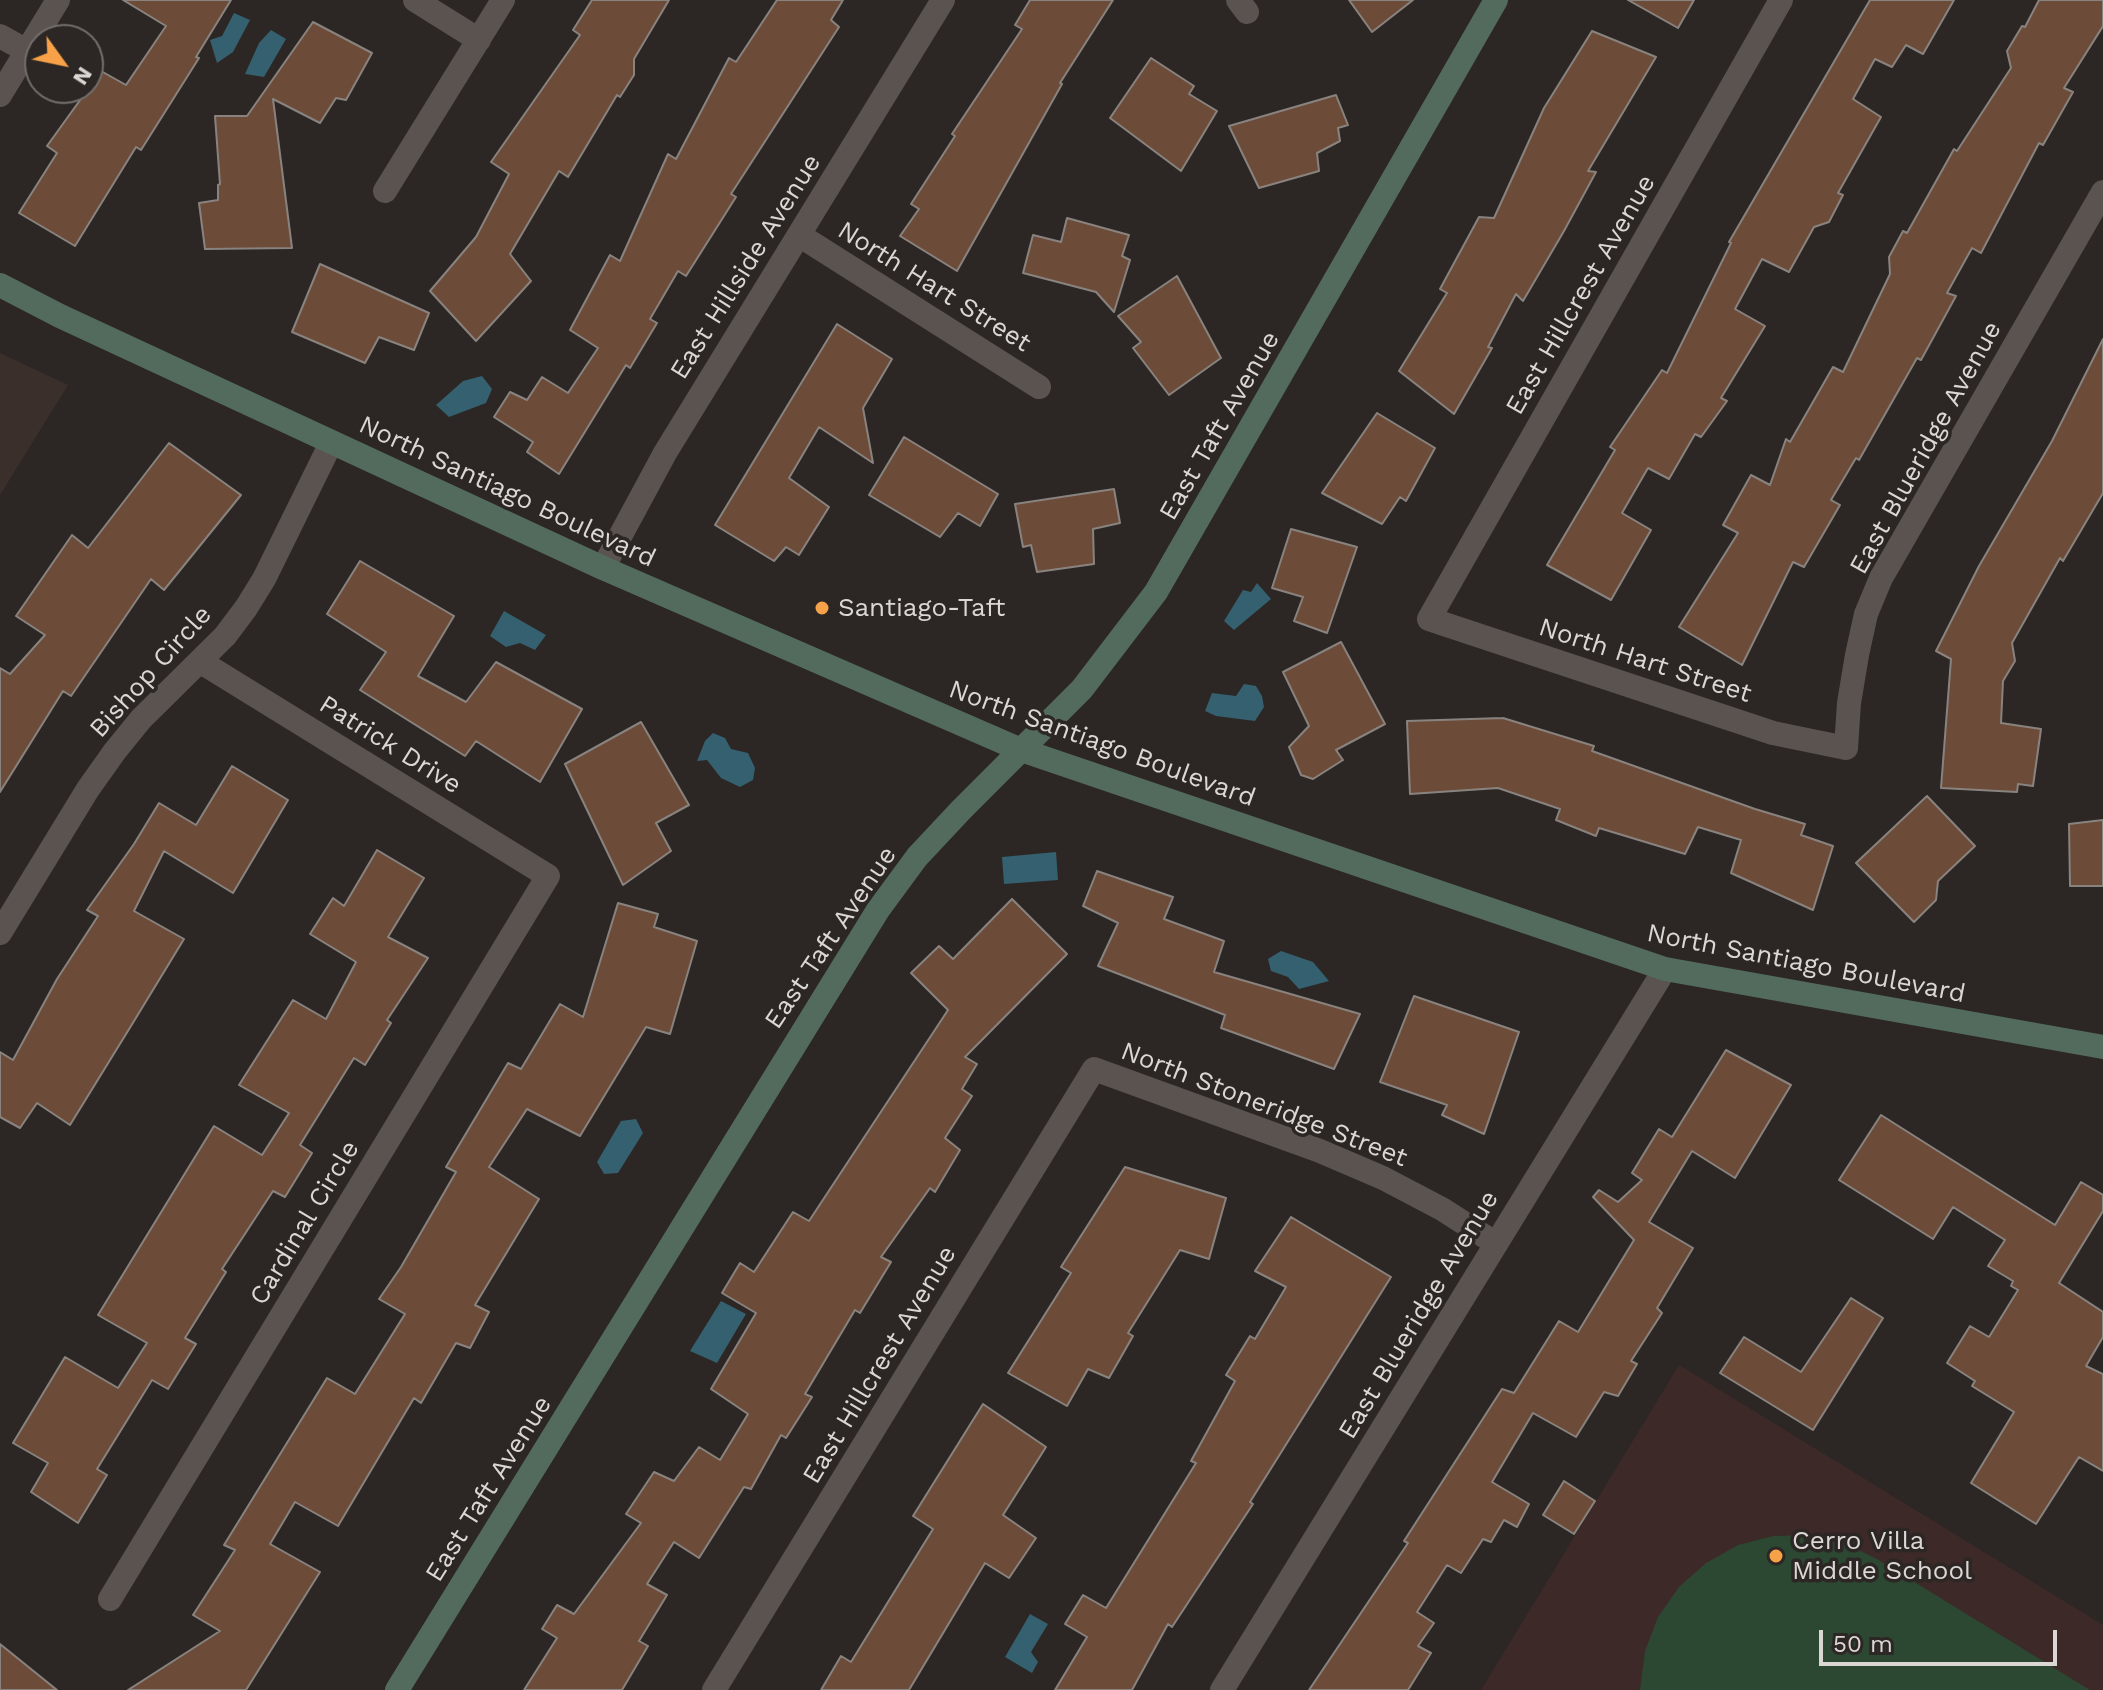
<!DOCTYPE html>
<style>
body{margin:0}
#map{position:relative;width:2103px;height:1690px;overflow:hidden;background:#2c2724;font-family:"Work Sans",sans-serif}
canvas{display:block}
.north{position:absolute;left:24px;top:24px;width:80px;height:80px;box-sizing:border-box;background:#2c2724;border:2px solid #726d6b;border-radius:50%;rotate:123deg;font-size:22px;font-weight:700;line-height:32px;text-align:center;color:#dbd7d5}
.north::after{content:'';display:block;margin:auto;width:28px;height:36px;background:#f7a149;clip-path:polygon(50% 0,100% 100%,50% 72%,0 100%)}
.scale{position:absolute;left:1819px;top:1630px;width:238px;height:36px;box-sizing:border-box;border:4px solid #dbd7d5;border-top:0;padding-left:10px;font-size:24px;line-height:28px;white-space:nowrap;color:#dbd7d5;-webkit-text-stroke:6px #2c2724;paint-order:stroke}
</style>
<div id="map">
<canvas width="2103" height="1690"></canvas>
<div class="north">N</div>
<div class="scale">50 m</div>
</div>
<script>
const ctx = document.querySelector('canvas').getContext('2d');
ctx.lineJoin = 'round';
function fill(path, color) { ctx.fillStyle = color; ctx.fill(path, 'evenodd'); }
const toPath = rows => new Path2D(rows.map(r => 'M' + r).join(''));
function stroke(path, color, width, dash) { ctx.strokeStyle = color; ctx.lineWidth = width; ctx.lineCap = dash ? 'butt' : 'round'; ctx.setLineDash(dash || []); ctx.stroke(path); }
function write(font, color, halo, rows, align = 'center') {
  ctx.font = font + ' "Work Sans",sans-serif'; ctx.lineWidth = 7; ctx.setLineDash([]); ctx.textBaseline = 'middle'; ctx.strokeStyle = halo; ctx.fillStyle = color; for (const [text, x, y, turn = 0] of rows) {
    ctx.save(); ctx.translate(x, y); ctx.rotate((+turn || 0) * Math.PI / 180); ctx.textAlign = isNaN(turn) ? turn : align; if (halo) ctx.strokeText(text, 0, 0); ctx.fillText(text, 0, 0); ctx.restore();
  }
}
fill(toPath([
 [0,353,68,385,0,495]
]), '#3a2f2a');
fill(toPath([
 [1679,1365,2103,1625,2103,1690,1481,1690]
]), '#3d2928');
fill(toPath([
 [1809,1535,1844,1543,1877,1559,2090,1690,1640,1690,1645,1651,1658,1617,1679,1587,1706,1563,1738,1545,1773,1536]
]), '#2c4732');
fill(toPath([
 [234,13,250,20,233,52,217,63,210,40,222,36],
 [271,30,286,39,264,77,245,74,259,43],
 [482,376,492,389,486,403,449,417,436,405,463,381],
 [1257,583,1271,599,1234,630,1224,621,1243,590,1251,592],
 [504,611,546,635,535,650,520,643,506,647,490,636],
 [1244,684,1256,686,1262,696,1264,707,1255,721,1216,716,1205,711,1212,693,1236,696],
 [713,733,725,738,731,749,748,753,755,768,753,780,740,787,721,778,707,760,697,761,705,741],
 [1056,852,1058,880,1004,884,1002,857],
 [1281,951,1313,962,1329,981,1299,989,1288,977,1271,971,1268,959],
 [636,1119,643,1133,618,1173,604,1174,597,1162,621,1121],
 [721,1301,746,1314,717,1363,690,1351],
 [1030,1614,1048,1624,1031,1652,1038,1662,1032,1673,1005,1657]
]), '#34606f');
const building = toPath([
 [123,0,231,0,196,57,199,58,141,150,136,147,75,246,19,213,57,153,47,146,101,71,126,85,166,26,123,0],
 [592,0,669,0,634,59,634,75,620,97,617,95,568,177,559,171,510,254,531,281,476,341,430,291,476,237,509,174,491,162,580,35,573,30,592,0],
 [777,0,843,0,831,20,839,27,731,194,736,197,686,276,678,271,650,319,657,323,630,368,626,365,559,474,527,452,533,442,494,417,510,392,527,400,542,377,568,393,598,348,570,330,610,255,620,261,668,154,676,159,729,58,736,62,777,0],
 [1030,0,1113,0,1060,83,1062,84,957,271,900,236,919,209,911,204,955,136,952,134,1022,29,1015,25,1030,0],
 [1349,0,1413,0,1372,32,1349,0],
 [1628,0,1694,0,1678,28,1628,0],
 [1870,0,1954,0,1923,54,1906,45,1892,67,1875,59,1853,99,1881,117,1838,193,1843,195,1829,222,1814,227,1789,272,1762,259,1735,309,1765,326,1721,398,1727,401,1701,437,1695,434,1669,479,1648,468,1622,513,1651,530,1611,600,1547,565,1615,450,1610,447,1662,370,1667,373,1731,243,1729,242,1870,0],
 [2039,0,2103,0,2103,26,2064,88,2073,92,2043,145,2039,143,1981,253,1972,248,1947,293,1956,296,1921,360,1917,358,1859,460,1856,458,1831,500,1840,505,1804,567,1793,562,1742,665,1679,627,1738,533,1723,525,1751,475,1770,485,1786,439,1790,442,1833,367,1843,372,1890,274,1889,257,1903,231,1907,233,1954,149,1957,151,2011,68,2007,51,2022,26,2025,27,2039,0],
 [313,22,372,53,346,100,336,98,320,123,273,99,292,248,205,249,199,203,218,200,218,185,220,184,215,116,247,116,313,22],
 [1592,31,1656,57,1588,171,1596,172,1564,231,1523,301,1516,294,1488,347,1492,348,1454,414,1399,371,1447,293,1440,289,1479,217,1494,218,1544,108,1592,31],
 [1151,58,1194,86,1189,94,1217,111,1181,171,1110,118,1151,58],
 [1336,95,1348,125,1338,128,1340,141,1317,153,1319,171,1259,188,1229,126,1336,95],
 [1067,218,1129,235,1122,256,1130,260,1114,312,1096,292,1023,273,1033,235,1061,242,1067,218],
 [320,264,429,313,414,350,379,337,365,363,292,332,320,264],
 [1177,276,1221,358,1169,395,1133,348,1141,342,1118,316,1177,276],
 [837,324,892,359,863,408,873,463,819,427,789,478,829,507,799,555,786,547,774,561,715,525,837,324],
 [2103,339,2103,493,2063,561,2060,558,2012,643,2015,661,2003,681,2001,723,2041,729,2033,786,2018,784,2017,792,1941,788,1951,659,1936,651,1979,566,2052,441,2103,339],
 [1377,413,1435,448,1406,501,1400,497,1382,524,1322,493,1377,413],
 [904,437,998,494,980,526,958,513,940,537,869,495,904,437],
 [169,443,241,495,164,590,151,579,71,696,63,691,0,792,0,668,10,674,45,635,16,616,72,535,88,548,169,443],
 [1114,489,1120,523,1093,529,1094,564,1037,572,1031,545,1023,547,1015,504,1114,489],
 [1291,529,1357,547,1327,633,1294,621,1303,597,1272,588,1291,529],
 [360,561,454,616,418,676,466,702,496,662,582,709,540,782,476,741,465,756,360,690,386,652,327,614,360,561],
 [1341,642,1385,724,1336,750,1343,760,1313,779,1301,775,1289,747,1309,726,1283,672,1341,642],
 [1503,718,1594,746,1592,751,1755,809,1805,824,1801,835,1833,846,1813,910,1731,873,1741,840,1698,827,1685,854,1599,828,1596,836,1556,820,1560,809,1498,788,1410,794,1407,721,1503,718],
 [641,722,689,805,656,823,671,851,623,885,565,764,641,722],
 [232,766,288,800,233,893,164,851,134,911,184,939,131,1026,70,1125,37,1103,20,1128,0,1117,0,1052,13,1060,57,979,98,916,87,910,134,844,159,803,196,825,232,766],
 [1927,796,1975,846,1938,881,1936,900,1914,922,1856,863,1927,796],
 [2103,820,2103,886,2070,886,2069,824,2103,820],
 [377,850,424,878,388,937,428,958,387,1020,391,1023,365,1065,354,1058,300,1145,312,1153,285,1197,273,1191,222,1269,226,1272,185,1338,196,1344,168,1389,152,1380,97,1469,107,1475,78,1523,31,1492,48,1463,13,1443,65,1357,118,1388,147,1343,98,1315,214,1126,262,1155,289,1113,239,1085,293,1000,326,1019,356,962,310,934,333,898,344,906,377,850],
 [1097,871,1173,897,1164,919,1224,941,1214,972,1360,1014,1334,1069,1221,1028,1225,1015,1098,966,1118,923,1083,906,1097,871],
 [1012,899,1067,954,965,1057,977,1064,962,1089,972,1096,945,1138,960,1150,935,1192,930,1188,881,1257,891,1262,860,1313,855,1310,805,1394,812,1397,786,1438,781,1435,751,1489,744,1487,699,1558,674,1542,647,1584,667,1595,639,1641,648,1646,622,1690,524,1690,557,1638,542,1629,557,1605,574,1614,641,1523,626,1514,654,1472,674,1481,699,1447,720,1460,748,1414,711,1389,756,1313,722,1293,740,1263,754,1272,793,1212,809,1221,948,1010,911,973,939,946,953,959,1012,899],
 [618,903,658,914,654,927,697,941,670,1034,646,1027,580,1136,527,1109,489,1167,539,1199,475,1305,489,1312,470,1348,456,1343,421,1403,414,1398,338,1526,295,1502,270,1544,320,1572,246,1690,128,1690,220,1631,193,1615,235,1550,224,1545,327,1378,355,1394,405,1314,379,1299,401,1267,456,1172,446,1167,508,1063,521,1069,560,1004,583,1017,618,903],
 [1414,996,1519,1032,1484,1134,1442,1115,1447,1105,1380,1082,1414,996],
 [1726,1050,1791,1085,1735,1178,1692,1151,1649,1222,1693,1248,1657,1308,1662,1313,1631,1361,1637,1364,1618,1396,1604,1392,1576,1437,1533,1413,1492,1482,1529,1504,1517,1527,1504,1520,1491,1542,1483,1539,1461,1573,1447,1565,1417,1612,1434,1623,1418,1646,1431,1653,1408,1690,1309,1690,1408,1543,1404,1541,1502,1389,1514,1393,1559,1321,1578,1332,1634,1240,1593,1197,1599,1190,1618,1202,1642,1180,1632,1173,1659,1129,1672,1137,1726,1050],
 [1881,1115,2055,1225,2081,1182,2103,1195,2103,1211,2059,1283,2103,1312,2103,1337,2086,1366,2103,1374,2103,1471,2079,1457,2036,1524,1971,1483,2014,1412,1972,1386,1975,1381,1947,1363,1970,1326,1989,1337,2018,1290,2011,1286,2013,1281,1988,1266,2005,1240,1953,1207,1933,1239,1839,1180,1881,1115],
 [1125,1167,1226,1198,1209,1259,1180,1250,1128,1333,1133,1336,1109,1378,1088,1369,1067,1406,1008,1373,1071,1273,1061,1267,1125,1167],
 [1291,1217,1391,1277,1250,1502,1253,1504,1172,1627,1168,1624,1132,1690,1055,1690,1087,1637,1065,1624,1083,1595,1106,1608,1196,1463,1191,1461,1235,1381,1226,1375,1250,1336,1255,1339,1286,1287,1255,1271,1291,1217],
 [1851,1298,1883,1318,1813,1430,1720,1373,1744,1337,1801,1372,1851,1298],
 [983,1404,1046,1447,1003,1515,1036,1538,1009,1578,985,1563,909,1690,821,1690,841,1656,851,1662,933,1529,913,1516,983,1404],
 [1564,1481,1595,1501,1574,1534,1543,1515,1564,1481],
 [0,1644,57,1690,0,1690,0,1644]
]);
fill(building, '#6d4b39');
stroke(building, '#89837f', 2);
stroke(toPath([
 [415,0,479,40],
 [1238,0,1247,12],
 [1781,0,1429,619,1773,733,1846,748,1849,703,1857,655,1866,614,1881,578,2103,192],
 [0,36,27,51],
 [0,95,58,0],
 [385,191,503,0],
 [799,235,1039,387],
 [603,568,665,453,943,0],
 [0,933,88,789,115,751,141,719,225,636,246,608,264,579,331,443],
 [110,1599,548,876,201,662],
 [714,1690,1094,1069,1320,1151,1383,1178,1442,1209,1495,1243],
 [1222,1690,1665,969]
]), '#5a5350', 24);
stroke(toPath([
 [0,285,60,316,603,568,1021,750,1665,969,2103,1047],
 [397,1690,878,910,917,857,961,810,1082,689,1156,592,1496,0]
]), '#536b5c', 24);
for (const [x, y, r, color] of [
 [822,608,8,"#f7a149"],
 [1776,1556,8,"#f7a149"]
]) { const dot = new Path2D(); dot.arc(x, y, r, 0, 2 * Math.PI); ctx.fillStyle = color; ctx.fill(dot); stroke(dot, '#2c2724', 3); }
write('26px', '#dbd7d5', '#2c2724', [
 ["East Hillside Avenue",746,267,-58],
 ["North Hart Street",934,287,32],
 ["East Hillcrest Avenue",1581,295,-60],
 ["East Taft Avenue",1220,426,-60],
 ["East Blueridge Avenue",1926,448,-61],
 ["North Santiago Boulevard",507,492,25],
 ["North Hart Street",1645,661,18],
 ["Bishop Circle",151,672,-48],
 ["North Santiago Boulevard",1102,744,20],
 ["Patrick Drive",390,745,32],
 ["East Taft Avenue",831,938,-56],
 ["North Santiago Boulevard",1806,964,11],
 ["North Stoneridge Street",1264,1105,21],
 ["Cardinal Circle",305,1223,-59],
 ["East Blueridge Avenue",1419,1315,-59],
 ["East Hillcrest Avenue",880,1365,-59],
 ["East Taft Avenue",489,1489,-58]
]);
write('26px', '#dbd7d5', '#2c2724', [
 ["Santiago-Taft",838,608],
 ["Cerro Villa",1792,1541],
 ["Middle School",1792,1571]
], 'left');
</script>
